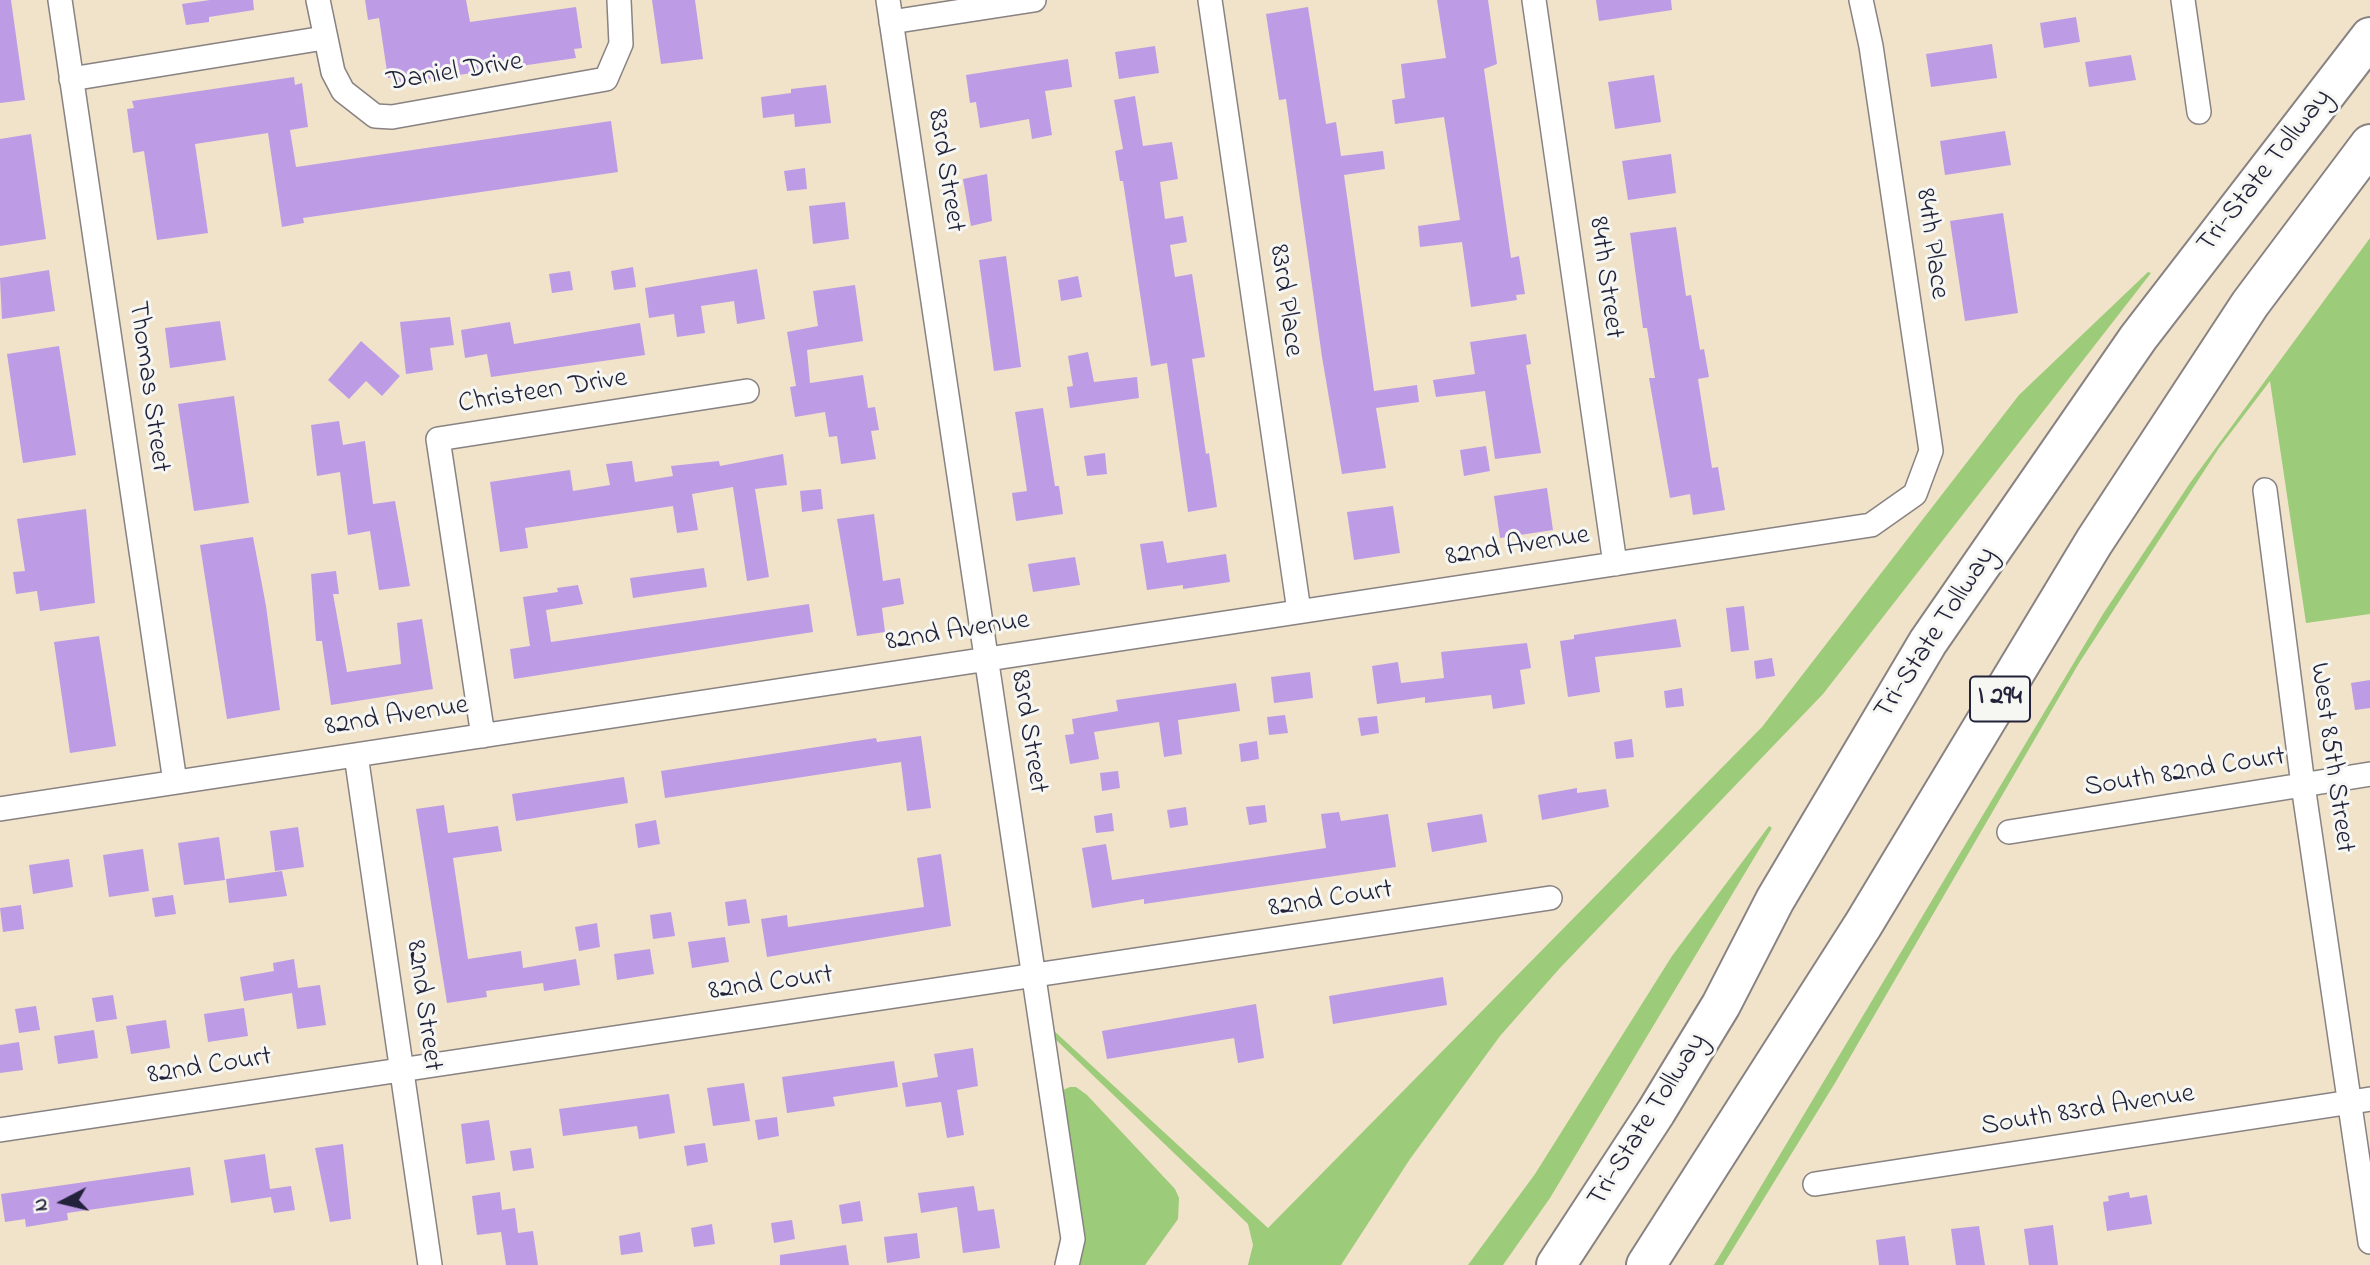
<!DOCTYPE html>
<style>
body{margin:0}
#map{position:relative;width:2370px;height:1265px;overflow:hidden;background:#f0e3c9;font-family:"Indie Flower",sans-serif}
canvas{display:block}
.north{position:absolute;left:28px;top:1167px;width:70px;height:70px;-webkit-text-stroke:5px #f6f6f2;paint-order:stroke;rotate:263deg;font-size:19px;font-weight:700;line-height:28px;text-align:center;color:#22223b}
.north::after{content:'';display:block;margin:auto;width:24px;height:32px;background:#22223b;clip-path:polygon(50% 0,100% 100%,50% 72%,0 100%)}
</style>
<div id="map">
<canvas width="2370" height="1265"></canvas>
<div class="north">N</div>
</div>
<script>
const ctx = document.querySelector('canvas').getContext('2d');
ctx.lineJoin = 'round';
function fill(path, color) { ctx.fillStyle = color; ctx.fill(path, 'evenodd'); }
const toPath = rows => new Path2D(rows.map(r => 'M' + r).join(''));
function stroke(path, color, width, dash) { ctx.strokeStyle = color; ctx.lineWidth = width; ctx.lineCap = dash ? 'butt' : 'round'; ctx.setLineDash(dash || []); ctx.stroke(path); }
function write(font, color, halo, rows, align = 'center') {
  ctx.font = font + ' "Indie Flower",sans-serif'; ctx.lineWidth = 6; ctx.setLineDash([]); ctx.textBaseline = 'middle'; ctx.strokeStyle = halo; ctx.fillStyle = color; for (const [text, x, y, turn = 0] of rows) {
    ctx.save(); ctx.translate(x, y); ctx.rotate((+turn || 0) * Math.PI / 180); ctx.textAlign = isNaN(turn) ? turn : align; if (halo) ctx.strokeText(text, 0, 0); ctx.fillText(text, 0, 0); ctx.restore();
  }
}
fill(toPath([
 [2370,238,2370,614,2306,623,2270,381,2219,448,2079,663,1835,1083,1723,1265,1714,1265,2103,614,2190,483],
 [2148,272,2151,273,1823,694,1559,969,1500,1036,1410,1159,1341,1265,1248,1265,1253,1245,1248,1224,1053,1037,1052,1029,1268,1228,1762,727,2019,395],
 [1769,826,1772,828,1550,1198,1503,1265,1468,1265,1535,1174,1672,956],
 [1070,1087,1076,1087,1087,1095,1175,1189,1179,1198,1178,1219,1145,1265,1077,1265,1061,1099,1063,1090]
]), '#9ccb79');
fill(toPath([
 [0,0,11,0,25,100,0,103],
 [210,0,253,0,254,10,209,17,209,22,186,25,182,4],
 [365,0,466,0,470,22,576,7,582,48,574,49,576,58,396,84,394,77,388,78,379,18,368,20],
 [652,0,695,0,703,59,661,64],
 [1437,0,1488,0,1497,64,1484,69,1511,258,1519,256,1525,294,1516,295,1517,300,1471,307,1462,242,1420,247,1418,226,1460,220,1444,117,1395,124,1392,100,1405,98,1401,64,1446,58],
 [1596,0,1671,0,1672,10,1599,21],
 [1308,7,1326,124,1336,122,1341,156,1383,151,1385,169,1344,175,1374,391,1417,385,1419,402,1376,408,1386,468,1342,474,1322,357,1286,99,1279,100,1266,14],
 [2076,17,2080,42,2044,48,2040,23],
 [1992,44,1997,78,1931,87,1926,54],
 [1155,46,1159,73,1119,79,1115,52],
 [2131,55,2136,80,2089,87,2085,62],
 [1068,59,1072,87,1045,91,1052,135,1032,139,1029,119,980,128,976,102,970,103,966,75],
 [1654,75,1661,122,1615,129,1608,82],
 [294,77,295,85,302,83,308,127,290,130,296,167,611,121,618,172,303,218,304,223,282,227,268,133,195,144,208,233,157,240,144,151,133,153,127,109,134,108,132,101],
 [826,85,831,123,795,127,794,114,763,118,761,97,791,93,791,89],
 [1135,96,1143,146,1172,142,1178,179,1160,182,1165,219,1183,216,1187,242,1170,245,1175,277,1192,274,1205,357,1192,359,1206,454,1209,453,1217,507,1188,512,1167,363,1151,366,1123,181,1120,181,1115,151,1123,149,1114,100],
 [2005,131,2011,165,1945,175,1940,141],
 [31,134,46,239,0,246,0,139],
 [1671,154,1676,193,1628,200,1622,161],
 [805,168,807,189,787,191,784,171],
 [987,174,992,221,971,226,963,179],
 [845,202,849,239,813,244,809,206],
 [2003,213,2018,313,1965,321,1950,221],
 [1676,227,1686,296,1691,295,1700,350,1704,349,1709,377,1698,379,1712,468,1718,467,1725,510,1693,515,1690,494,1670,498,1649,378,1655,378,1647,328,1643,328,1630,233],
 [1006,256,1021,367,994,371,979,260],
 [633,267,636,287,614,290,611,271],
 [757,269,765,319,737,324,734,301,701,306,705,333,677,337,674,314,649,318,645,288],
 [49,270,55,311,2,319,0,278],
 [570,271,573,290,552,293,549,274],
 [1078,276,1082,297,1061,301,1058,280],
 [855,285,863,341,807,350,810,383,863,375,868,408,875,407,879,430,871,431,876,459,841,464,837,436,829,437,825,412,795,417,790,387,796,386,787,332,818,326,813,291],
 [450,317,454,345,430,348,433,370,406,374,400,322],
 [220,321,226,360,170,368,165,328],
 [510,322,514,344,640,323,645,355,491,377,487,354,465,358,461,330],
 [1526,334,1531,364,1526,365,1541,453,1495,459,1485,391,1436,397,1433,380,1475,374,1470,342],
 [361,341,400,376,382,396,366,381,349,399,328,380],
 [59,346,76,455,23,463,7,354],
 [1088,352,1094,382,1137,377,1139,398,1070,408,1067,387,1073,386,1068,356],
 [234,396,249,503,194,511,178,404],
 [1043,408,1055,486,1059,486,1063,514,1016,521,1012,493,1027,491,1015,412],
 [339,421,343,445,365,441,373,504,395,501,410,586,379,590,370,531,348,535,340,472,317,476,311,425],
 [1486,446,1490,471,1464,476,1460,450],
 [1105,453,1107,474,1087,476,1084,456],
 [783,454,787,485,755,489,769,577,747,581,733,487,692,494,698,530,677,533,673,506,525,528,528,548,500,552,490,482,570,470,573,491,610,485,606,464,632,461,635,482,673,476,671,466,719,461,720,466],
 [1547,488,1553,530,1500,538,1494,496],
 [821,489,823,509,802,512,800,491],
 [1393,506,1400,553,1354,560,1347,512],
 [86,509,95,603,40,611,37,591,16,594,13,572,25,571,17,519],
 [874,514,883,581,900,578,904,604,882,608,885,632,857,636,837,519],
 [253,537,266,606,280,710,227,719,200,545],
 [1163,541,1167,563,1226,554,1230,582,1183,589,1183,585,1147,590,1140,544],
 [1075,557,1080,585,1033,592,1028,564],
 [704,568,707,587,633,598,630,578],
 [336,571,339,594,333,594,347,672,401,664,397,623,422,619,433,689,331,705,322,641,316,641,311,574],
 [578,585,583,604,546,610,551,642,809,604,813,632,514,679,510,649,530,646,523,597,558,592,557,588],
 [1744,606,1749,650,1731,652,1726,608],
 [1676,619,1681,647,1595,657,1600,692,1568,697,1560,641,1574,639,1574,635],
 [99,636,116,746,70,753,54,642],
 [1527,643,1531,668,1520,670,1525,704,1493,709,1491,695,1425,703,1425,697,1377,704,1372,666,1398,662,1401,683,1444,678,1441,652],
 [1772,658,1775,676,1756,679,1754,661],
 [1310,672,1313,698,1274,703,1271,677],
 [2370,680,2370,708,2355,710,2351,683],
 [1236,683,1240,711,1178,720,1182,754,1164,757,1159,722,1094,732,1099,759,1070,764,1065,735,1074,734,1072,719,1118,711,1116,700],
 [1682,688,1684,706,1666,708,1664,691],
 [1285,715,1288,733,1269,735,1267,717],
 [1377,716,1379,733,1361,736,1358,718],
 [921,736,931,808,907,811,901,762,665,798,661,771,876,738,877,742],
 [1632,739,1634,757,1616,759,1614,742],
 [1257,741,1259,759,1241,762,1239,744],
 [1118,771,1120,788,1102,791,1100,773],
 [624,777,628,803,516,821,512,794],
 [1577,788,1577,793,1606,789,1609,807,1542,820,1538,795],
 [444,805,448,833,498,826,502,851,453,858,468,959,521,951,523,968,576,959,580,985,544,991,543,983,486,991,487,997,447,1003,416,809],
 [1265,805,1267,822,1249,825,1246,807],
 [1186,807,1188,825,1170,828,1167,810],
 [1339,812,1341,821,1388,814,1396,867,1144,904,1144,899,1092,908,1082,848,1106,844,1112,880,1326,848,1321,814],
 [1112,813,1114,831,1096,833,1094,816],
 [1482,814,1487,842,1432,852,1427,823],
 [656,820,660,844,638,848,635,824],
 [298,827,304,867,275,871,270,831],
 [219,837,225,880,184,885,178,843],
 [143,849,149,891,109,897,103,855],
 [941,854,951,926,767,957,761,919,787,915,788,927,924,907,917,858],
 [69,859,73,887,33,894,29,865],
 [282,871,287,896,229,903,226,879],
 [173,895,176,914,155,917,152,898],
 [746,899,750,923,728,926,725,902],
 [21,905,24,929,3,932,0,908],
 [671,912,675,936,653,939,650,915],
 [597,923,600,947,579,951,575,927],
 [725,937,729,962,692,968,688,942],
 [650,949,654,974,617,980,614,954],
 [294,959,298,988,320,985,326,1025,297,1029,292,993,244,1001,240,977,274,971,273,963],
 [1443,977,1447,1005,1333,1024,1329,996],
 [113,995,117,1019,96,1022,92,998],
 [1256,1004,1264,1058,1238,1063,1234,1038,1107,1059,1102,1031],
 [36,1006,40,1030,19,1033,15,1009],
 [244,1008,248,1036,208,1042,204,1014],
 [166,1020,170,1048,131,1054,126,1026],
 [94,1030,98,1058,58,1064,54,1036],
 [19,1042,23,1070,0,1073,0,1045],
 [973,1048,978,1086,957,1090,964,1135,947,1138,941,1102,906,1107,902,1083,938,1077,934,1054],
 [894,1061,898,1087,833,1097,835,1106,787,1113,782,1077],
 [744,1083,750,1121,713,1126,707,1088],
 [669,1094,675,1133,639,1139,637,1126,563,1136,559,1109],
 [777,1117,779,1136,758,1140,755,1120],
 [489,1120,495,1160,466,1164,461,1124],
 [705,1143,708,1162,687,1166,684,1146],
 [343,1144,351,1219,330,1222,315,1148],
 [531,1148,534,1168,513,1171,510,1151],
 [265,1154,270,1189,291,1186,295,1210,274,1213,271,1197,231,1203,224,1160],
 [190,1167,194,1195,67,1213,68,1220,26,1227,25,1219,5,1222,1,1194],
 [974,1186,978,1211,994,1209,1000,1248,963,1253,957,1207,921,1213,918,1193],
 [500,1192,502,1210,515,1208,518,1233,533,1231,538,1265,506,1265,501,1232,477,1235,472,1196],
 [2129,1192,2130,1198,2147,1195,2152,1224,2107,1231,2103,1202,2109,1201,2108,1196],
 [860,1201,863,1221,842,1224,839,1205],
 [792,1220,795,1239,774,1243,771,1223],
 [712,1224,715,1244,694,1247,691,1228],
 [2053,1225,2058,1265,2029,1265,2024,1229],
 [1979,1226,1985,1265,1956,1265,1951,1229],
 [640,1232,643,1252,621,1255,619,1236],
 [917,1233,920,1258,887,1263,884,1237],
 [1905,1236,1909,1265,1879,1265,1876,1240],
 [846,1245,849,1265,780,1265,780,1255]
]), '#be9be5');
const minor = toPath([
 [60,0,175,782],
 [318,0,333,72,343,91,375,116,392,117,606,79,621,44,619,0],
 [888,0,1073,1239,1067,1265],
 [1210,0,1299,611],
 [1534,0,1615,564],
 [2183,0,2199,112],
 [891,22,1034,0],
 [71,79,324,38],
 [2265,490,2303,785,2370,1242],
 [483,736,438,439,747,391],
 [356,755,430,1265],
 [0,809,1871,525,1915,494,1931,451,1871,46,1861,0],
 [2009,832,2370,774],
 [0,1130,1550,898],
 [1815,1184,2370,1099]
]);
const motorway = toPath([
 [1556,1265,1656,1112,1721,1005,1775,900,1928,642,2138,338,2370,37],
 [1646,1265,1863,925,2094,542,2250,304,2370,144]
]);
stroke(minor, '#898282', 26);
stroke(motorway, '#898282', 42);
stroke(minor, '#fff', 23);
stroke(motorway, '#fff', 38);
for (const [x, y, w] of [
 [2000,699,60]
]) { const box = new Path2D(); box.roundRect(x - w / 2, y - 22.5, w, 45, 5); ctx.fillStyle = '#f6f6f2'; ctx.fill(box); stroke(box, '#22223b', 2); }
write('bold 26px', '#22223b', null, [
 ["I 294",2000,699]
]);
write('28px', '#22223b', '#f6f6f2', [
 ["Daniel Drive",455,74,-9],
 ["83rd Street",944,171,81],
 ["Tri-State Tollway",2266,172,-52],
 ["84th Place",1930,244,82],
 ["84th Street",1604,278,82],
 ["83rd Place",1284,301,82],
 ["Thomas Street",147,387,82],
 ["Christeen Drive",543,393,-9],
 ["82nd Avenue",1518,548,-9],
 ["82nd Avenue",958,633,-9],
 ["Tri-State Tollway",1937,634,-57],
 ["82nd Avenue",397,718,-9],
 ["83rd Street",1027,732,81],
 ["West 85th Street",2330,758,82],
 ["South 82nd Court",2185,774,-9],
 ["82nd Court",1331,901,-9],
 ["82nd Court",771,985,-8],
 ["82nd Street",422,1006,82],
 ["82nd Court",210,1068,-9],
 ["South 83rd Avenue",2088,1112,-9],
 ["Tri-State Tollway",1649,1121,-58]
]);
</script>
